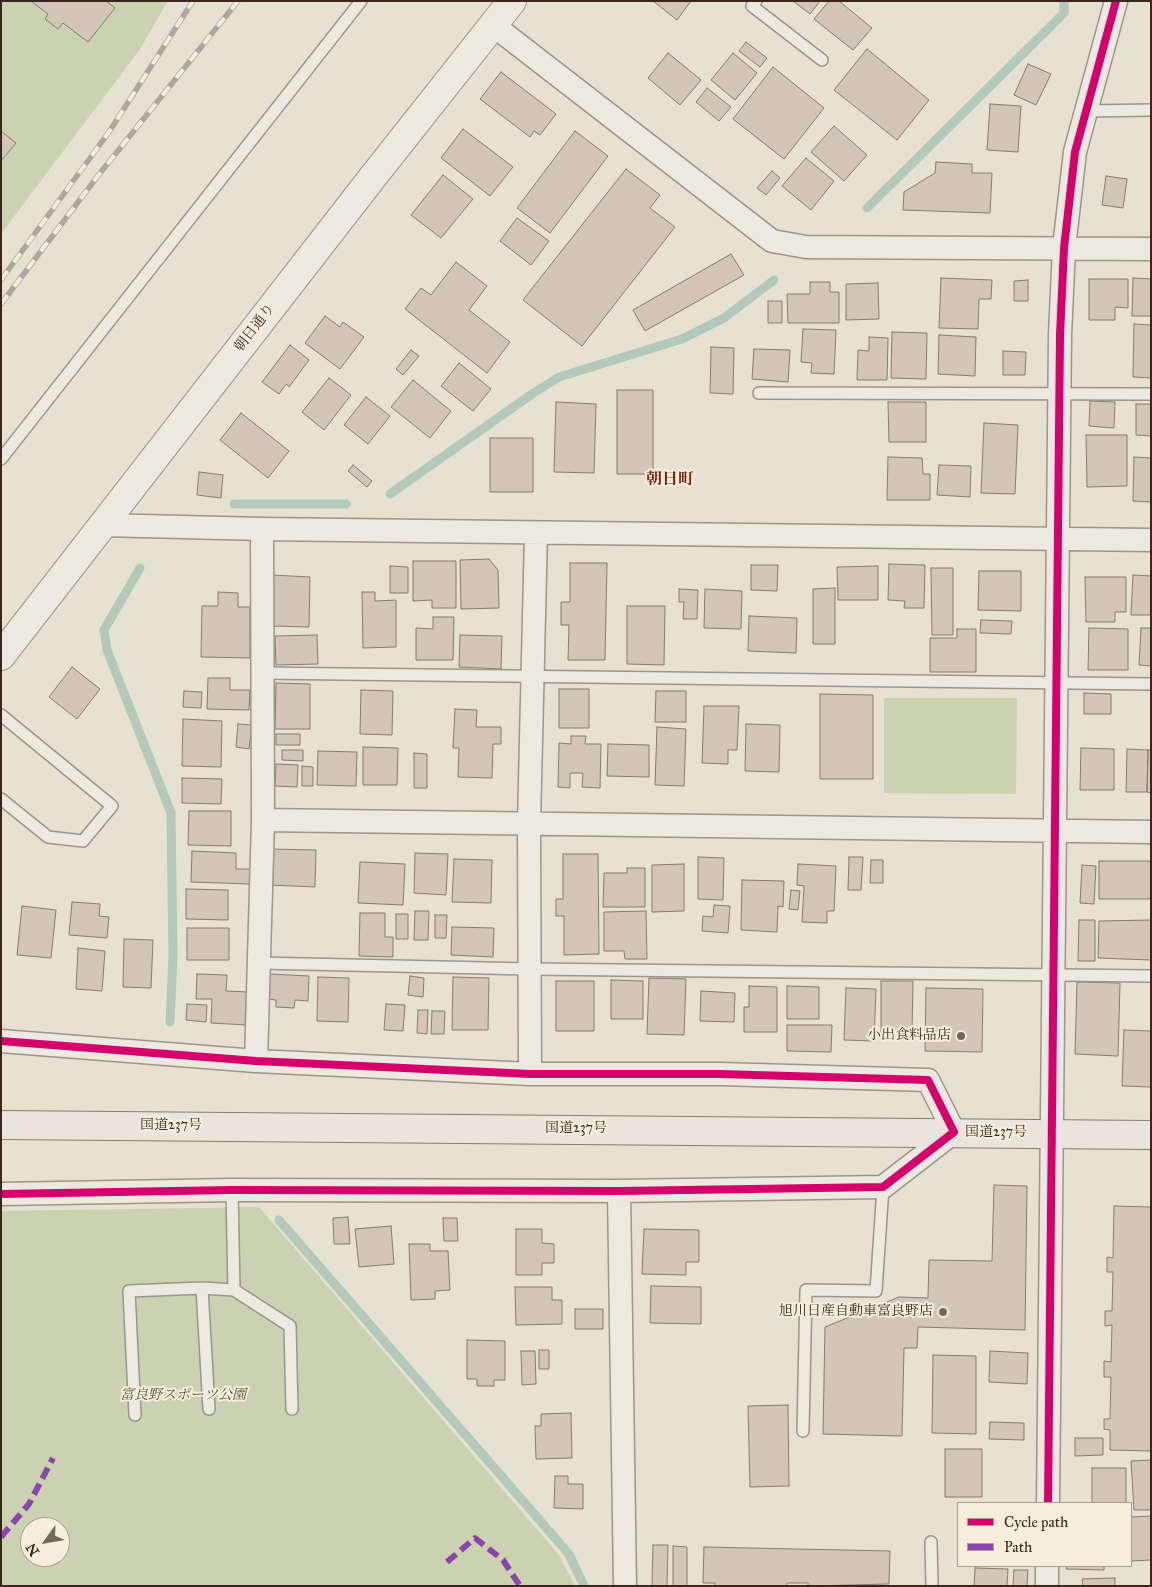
<!DOCTYPE html>
<meta charset="utf-8">
<style>
body{margin:0}
#map{position:relative;width:1152px;height:1587px;overflow:hidden;background:#e7e1d1;font-family:"IM FELL Great Primer",serif}
canvas{display:block}
.frame{position:absolute;inset:0;border:2px solid #3a261c;pointer-events:none}
.legend{position:absolute;left:957px;top:1502px;width:175px;height:65px;box-sizing:border-box;background:#f6eedb;border:1px solid #ab9e8f;margin:0;padding:6px 9px;list-style:none;font-size:15px;color:#3a261c}
.legend li{display:flex;align-items:center;gap:10px;height:25px}
.legend b{width:25px;border:1px solid #ab9e8f}
.north{position:absolute;left:20px;top:1517px;width:50px;height:50px;box-sizing:border-box;background:#f6eedb;border:1px solid #ab9e8f;border-radius:50%;rotate:238deg;font-size:14px;font-weight:700;line-height:20px;text-align:center;color:#3a261c}
.north::after{content:'';display:block;margin:auto;width:18px;height:22px;background:#77675b;clip-path:polygon(50% 0,100% 100%,50% 72%,0 100%)}
</style>
<div id="map">
<canvas width="1152" height="1587"></canvas>
<div class="frame"></div>
<ul class="legend">
<li><b style="height:6px;background:#d6006c"></b>Cycle path</li>
<li><b style="height:6px;background:#8e44ad"></b>Path</li>
</ul>
<div class="north">N</div>
</div>
<script>
const ctx = document.querySelector('canvas').getContext('2d');
ctx.lineJoin = 'round';
function fill(path, color) { ctx.fillStyle = color; ctx.fill(path, 'evenodd'); }
const toPath = rows => new Path2D(rows.map(r => 'M' + r).join(''));
function stroke(path, color, width, dash) { ctx.strokeStyle = color; ctx.lineWidth = width; ctx.lineCap = dash ? 'butt' : 'round'; ctx.setLineDash(dash || []); ctx.stroke(path); }
function write(font, color, halo, rows, align = 'center') {
  ctx.font = font + ' "IM FELL Great Primer","Noto Serif JP",serif'; ctx.lineWidth = 4; ctx.setLineDash([]); ctx.textBaseline = 'middle'; ctx.strokeStyle = halo; ctx.fillStyle = color; for (const [text, x, y, turn = 0] of rows) {
    ctx.save(); ctx.translate(x, y); ctx.rotate((+turn || 0) * Math.PI / 180); ctx.textAlign = isNaN(turn) ? turn : align; if (halo) ctx.strokeText(text, 0, 0); ctx.fillText(text, 0, 0); ctx.restore();
  }
}
fill(toPath([
 [1,1,168,1,140,49,1,234],
 [884,698,1017,698,1016,794,884,793],
 [259,1207,559,1555,575,1586,1,1586,1,1211],
 [30,1527,60,1527,60,1557,30,1557]
]), '#cbd2b2');
stroke(toPath([
 [867,208,1064,13,1064,1],
 [390,494,532,394,559,377,682,339,724,318,774,280],
 [234,504,346,504],
 [140,568,104,630,107,650,171,813,173,957,170,1022],
 [279,1220,569,1554,584,1586]
]), '#b2c9bc', 9);
const building = toPath([
 [31,1,106,1,115,8,88,42,63,23,58,29,45,19,48,14,31,1],
 [653,1,691,1,677,20,653,1],
 [793,1,820,1,810,14,793,1],
 [829,1,839,1,872,28,853,50,814,19,829,1],
 [746,42,767,58,760,67,739,51,746,42],
 [867,49,929,100,897,140,834,90,867,49],
 [668,53,701,80,680,105,648,78,668,53],
 [733,53,757,73,735,100,711,80,733,53],
 [1028,64,1051,74,1036,105,1014,95,1028,64],
 [773,67,824,108,784,159,733,119,773,67],
 [501,72,556,114,540,135,534,131,530,137,480,99,501,72],
 [707,88,731,107,719,121,696,102,707,88],
 [990,104,1021,106,1018,152,987,150,990,104],
 [834,126,867,155,844,181,811,152,834,126],
 [463,129,513,167,490,196,441,158,463,129],
 [1,131,16,143,1,161,1,131],
 [575,131,608,156,550,233,517,208,575,131],
 [806,158,834,181,811,210,782,186,806,158],
 [936,162,972,164,972,173,992,173,990,213,903,210,904,192,935,173,936,162],
 [626,169,660,195,650,208,675,227,582,346,523,300,626,169],
 [772,171,780,178,766,195,757,188,772,171],
 [443,175,473,199,441,238,411,215,443,175],
 [1106,176,1127,179,1123,208,1102,205,1106,176],
 [517,218,549,241,531,265,500,241,517,218],
 [731,254,744,275,645,331,633,310,731,254],
 [456,262,487,286,469,310,510,342,487,373,405,309,421,288,431,295,456,262],
 [941,278,992,280,991,299,979,299,978,329,939,328,941,278],
 [1133,278,1151,279,1151,316,1132,316,1133,278],
 [1089,279,1128,279,1128,308,1115,307,1115,320,1089,320,1089,279],
 [1028,280,1028,301,1014,301,1014,281,1028,280],
 [810,282,830,282,830,292,839,292,839,323,788,323,787,294,810,294,810,282],
 [878,283,879,319,846,320,846,284,878,283],
 [768,301,782,301,782,323,768,323,768,301],
 [325,316,340,327,343,322,364,337,340,369,305,343,325,316],
 [1134,324,1151,325,1151,378,1133,377,1134,324],
 [803,329,836,330,834,374,811,373,812,363,801,362,803,329],
 [892,332,927,333,926,379,891,378,892,332],
 [939,335,976,337,975,376,938,374,939,335],
 [869,337,888,338,887,380,857,380,858,350,869,351,869,337],
 [290,345,309,360,289,387,286,384,279,394,262,382,290,345],
 [711,347,734,348,733,394,710,393,711,347],
 [754,349,790,350,788,382,752,379,754,349],
 [411,350,419,356,403,375,396,369,411,350],
 [1003,351,1026,352,1025,375,1003,375,1003,351],
 [459,363,491,389,473,411,441,386,459,363],
 [329,378,351,395,324,430,302,412,329,378],
 [413,380,451,411,430,438,391,407,413,380],
 [617,390,653,390,653,474,617,474,617,390],
 [366,397,390,416,368,444,344,425,366,397],
 [1090,401,1115,402,1114,428,1089,426,1090,401],
 [556,402,596,404,594,473,554,472,556,402],
 [888,402,926,402,926,442,889,442,888,402],
 [1136,404,1151,404,1151,436,1136,435,1136,404],
 [241,413,289,451,268,478,220,440,241,413],
 [984,423,1018,425,1015,494,981,493,984,423],
 [1086,435,1127,435,1127,486,1087,487,1086,435],
 [490,438,533,438,533,492,490,492,490,438],
 [888,457,922,458,923,474,930,474,930,500,887,500,888,457],
 [1134,457,1151,458,1151,502,1133,501,1134,457],
 [353,465,372,481,367,487,348,471,353,465],
 [939,465,971,466,970,497,937,495,939,465],
 [199,472,223,475,221,498,197,495,199,472],
 [489,559,498,570,499,608,461,609,460,560,489,559],
 [413,561,456,561,456,608,432,608,432,600,413,601,413,561],
 [570,563,607,563,605,660,568,660,569,625,561,625,561,602,570,602,570,563],
 [889,564,925,565,924,608,904,608,905,601,888,600,889,564],
 [751,565,778,565,777,591,751,590,751,565],
 [390,566,408,567,408,593,390,593,390,566],
 [878,566,878,600,838,600,837,567,878,566],
 [931,568,953,568,953,635,932,635,931,568],
 [979,571,1021,571,1021,611,978,610,979,571],
 [272,575,310,577,309,627,271,626,272,575],
 [1133,575,1151,576,1151,615,1131,615,1133,575],
 [1085,577,1126,577,1126,612,1115,612,1115,622,1086,622,1085,577],
 [835,588,835,644,813,644,813,589,835,588],
 [679,589,698,590,697,619,683,619,684,602,679,602,679,589],
 [705,589,742,591,741,629,704,628,705,589],
 [218,592,238,593,238,607,250,607,250,658,201,657,202,606,218,606,218,592],
 [362,592,375,592,375,601,396,600,396,647,363,648,362,592],
 [627,606,665,606,664,665,627,664,627,606],
 [749,616,797,618,796,653,748,651,749,616],
 [433,617,454,617,453,660,416,660,416,628,433,629,433,617],
 [981,620,1012,621,1011,634,980,633,981,620],
 [1089,628,1128,629,1128,670,1088,670,1089,628],
 [1141,628,1151,628,1151,666,1139,665,1141,628],
 [957,629,976,629,976,672,930,672,930,638,957,638,957,629],
 [317,635,318,664,276,665,275,636,317,635],
 [460,635,502,636,501,669,459,667,460,635],
 [72,667,100,689,77,719,49,697,72,667],
 [208,678,230,678,230,690,250,690,249,710,207,709,208,678],
 [276,683,310,684,310,729,275,729,276,683],
 [559,689,589,689,589,728,559,728,559,689],
 [361,690,393,691,392,735,360,734,361,690],
 [184,691,202,692,201,708,183,707,184,691],
 [656,691,686,691,686,722,655,722,656,691],
 [1084,693,1111,694,1111,714,1084,714,1084,693],
 [820,694,873,695,873,779,820,779,820,694],
 [704,706,739,706,737,750,728,750,728,764,702,763,704,706],
 [455,709,477,710,476,727,501,727,501,744,493,744,492,778,458,777,459,748,453,748,455,709],
 [183,719,222,721,221,767,182,766,183,719],
 [238,724,252,725,249,749,236,747,238,724],
 [746,724,780,725,779,772,745,771,746,724],
 [657,727,686,729,684,786,655,785,657,727],
 [276,734,300,734,300,745,276,745,276,734],
 [571,736,586,736,585,744,601,744,600,788,582,787,583,773,570,773,570,788,558,787,559,743,571,744,571,736],
 [608,744,649,745,649,777,607,776,608,744],
 [363,747,398,748,397,785,363,785,363,747],
 [1081,748,1114,749,1114,790,1080,790,1081,748],
 [1127,749,1148,750,1147,792,1126,792,1127,749],
 [282,750,303,750,303,761,282,760,282,750],
 [1148,750,1151,750,1151,793,1147,792,1148,750],
 [318,751,357,752,356,786,317,785,318,751],
 [414,753,427,754,427,788,414,788,414,753],
 [276,764,298,765,297,787,275,786,276,764],
 [302,766,313,767,313,786,302,786,302,766],
 [182,778,222,779,221,804,182,803,182,778],
 [189,811,231,811,231,846,188,845,189,811],
 [269,849,316,850,315,887,269,885,269,849],
 [192,851,236,853,236,869,251,869,250,884,191,882,192,851],
 [415,853,448,854,446,895,414,893,415,853],
 [563,854,598,854,599,954,564,955,564,916,556,916,556,899,563,899,563,854],
 [698,857,724,858,723,900,698,899,698,857],
 [849,857,863,857,861,890,848,890,849,857],
 [454,859,492,860,491,903,452,902,454,859],
 [871,860,883,860,883,883,870,883,871,860],
 [1099,861,1151,861,1151,899,1099,899,1099,861],
 [360,862,405,864,403,905,358,903,360,862],
 [684,864,684,911,652,912,652,865,684,864],
 [798,864,836,866,834,911,827,911,827,923,802,922,804,886,797,885,798,864],
 [1082,865,1096,866,1094,904,1080,903,1082,865],
 [627,868,645,868,645,907,603,907,604,873,627,873,627,868],
 [742,880,784,881,783,907,778,906,777,932,741,930,742,880],
 [186,889,228,890,228,920,186,919,186,889],
 [791,890,800,891,798,910,789,909,791,890],
 [72,902,100,904,99,916,109,917,107,938,69,935,72,902],
 [714,905,730,906,728,933,702,931,703,916,713,917,714,905],
 [22,906,56,910,51,958,17,955,22,906],
 [415,911,429,911,428,940,414,940,415,911],
 [646,911,647,959,625,959,624,951,604,951,604,912,646,911],
 [360,913,385,913,385,937,393,937,393,957,359,956,360,913],
 [396,914,408,914,408,939,396,939,396,914],
 [435,915,447,915,446,938,435,938,435,915],
 [1079,920,1095,920,1095,961,1078,961,1079,920],
 [1151,920,1151,960,1098,958,1099,921,1151,920],
 [452,927,494,928,493,957,451,955,452,927],
 [187,928,229,928,229,960,187,960,187,928],
 [124,939,153,940,151,988,123,987,124,939],
 [78,948,105,951,102,991,76,989,78,948],
 [197,974,227,975,226,991,248,992,247,1025,211,1023,212,999,196,999,197,974],
 [270,974,309,976,308,1001,295,1000,294,1008,276,1007,276,1000,269,999,270,974],
 [410,976,424,978,423,997,408,995,410,976],
 [318,977,349,978,348,1022,317,1021,318,977],
 [453,977,489,978,488,1030,452,1030,453,977],
 [649,978,686,979,684,1035,647,1034,649,978],
 [611,980,643,981,643,1019,611,1019,611,980],
 [556,981,594,981,594,1031,556,1031,556,981],
 [881,981,913,981,912,1033,881,1033,881,981],
 [1077,982,1120,983,1118,1056,1075,1054,1077,982],
 [749,986,777,987,777,1032,744,1032,744,1007,749,1007,749,986],
 [787,986,819,987,819,1019,787,1019,787,986],
 [846,988,876,989,874,1041,844,1040,846,988],
 [926,988,983,989,982,1052,925,1051,926,988],
 [701,991,735,993,734,1022,700,1021,701,991],
 [187,1004,207,1005,206,1022,186,1020,187,1004],
 [386,1004,405,1005,403,1031,384,1030,386,1004],
 [418,1010,428,1010,427,1034,417,1033,418,1010],
 [432,1011,445,1011,444,1034,431,1034,432,1011],
 [787,1025,832,1025,831,1052,787,1051,787,1025],
 [1124,1030,1151,1031,1151,1087,1122,1086,1124,1030],
 [994,1185,1027,1186,1025,1330,918,1327,917,1348,904,1348,902,1436,823,1434,825,1327,899,1297,928,1298,929,1260,992,1261,994,1185],
 [1114,1206,1151,1207,1151,1451,1110,1450,1110,1430,1104,1429,1104,1419,1110,1419,1111,1377,1104,1377,1104,1361,1111,1362,1112,1325,1105,1326,1105,1311,1112,1311,1113,1272,1107,1272,1107,1257,1113,1258,1114,1206],
 [348,1217,350,1244,334,1244,333,1218,348,1217],
 [443,1218,457,1218,458,1241,444,1241,443,1218],
 [391,1226,394,1264,359,1267,355,1229,391,1226],
 [516,1229,542,1229,542,1243,554,1244,554,1263,542,1263,542,1275,516,1275,516,1229],
 [644,1229,699,1230,699,1262,686,1262,686,1275,642,1274,644,1229],
 [409,1244,430,1244,430,1251,448,1251,450,1290,435,1291,435,1299,411,1300,409,1244],
 [651,1286,701,1287,701,1324,650,1323,651,1286],
 [515,1287,552,1287,552,1300,562,1300,562,1324,516,1325,515,1287],
 [575,1309,603,1309,603,1329,575,1329,575,1309],
 [467,1340,505,1341,505,1380,494,1380,494,1386,477,1386,477,1379,467,1379,467,1340],
 [539,1350,549,1350,549,1369,539,1369,539,1350],
 [521,1351,535,1351,536,1384,522,1385,521,1351],
 [990,1351,1028,1353,1027,1384,989,1382,990,1351],
 [933,1355,976,1356,976,1434,932,1433,933,1355],
 [788,1405,789,1486,750,1487,748,1406,788,1405],
 [571,1413,572,1458,536,1459,535,1426,541,1426,541,1414,571,1413],
 [990,1422,1024,1423,1024,1440,989,1439,990,1422],
 [1075,1438,1103,1438,1103,1455,1075,1456,1075,1438],
 [945,1449,982,1449,982,1497,945,1497,945,1449],
 [1151,1460,1151,1510,1134,1510,1131,1461,1151,1460],
 [1092,1468,1126,1468,1126,1503,1092,1503,1092,1468],
 [555,1476,568,1476,568,1484,583,1484,583,1509,554,1508,555,1476],
 [1151,1516,1151,1560,1131,1561,1131,1517,1151,1516],
 [653,1545,668,1545,667,1586,652,1586,653,1545],
 [673,1546,687,1547,687,1586,673,1586,673,1546],
 [704,1547,890,1551,889,1584,808,1586,808,1583,787,1583,787,1586,715,1586,715,1583,703,1583,704,1547],
 [1067,1566,1104,1566,1104,1570,1066,1569,1067,1566],
 [975,1568,1008,1569,1007,1586,974,1586,975,1568],
 [1014,1570,1028,1570,1027,1586,1013,1586,1014,1570],
 [1115,1578,1115,1586,1083,1586,1082,1579,1115,1578]
]);
fill(building, '#d3c5b7');
stroke(building, '#827c73', 1);
const service = toPath([
 [756,1,752,6,822,60],
 [1086,111,1151,110],
 [759,393,1151,394],
 [1,459,361,1],
 [263,673,1151,684],
 [1,715,112,806,83,841,48,837,1,799],
 [259,963,530,969,1151,976],
 [234,1290,290,1326,292,1409],
 [209,1409,202,1288,234,1290,232,1190],
 [135,1415,129,1291,202,1288],
 [803,1431,806,1290,876,1291,883,1187],
 [931,1542,932,1586]
]);
const minor = toPath([
 [493,25,772,241,806,247,1151,249],
 [102,525,262,529,1151,540],
 [263,820,1151,832],
 [1,1041,256,1061,530,1074,720,1074,928,1080,954,1132,883,1187,619,1191,232,1190,1,1194],
 [256,1061,263,820,262,529],
 [530,1074,529,823,536,533],
 [619,1191,625,1586],
 [1048,1503,1060,335,1064,248,1075,152,1116,1],
 [1047,1586,1047,1566]
]);
const tertiary = toPath([
 [1,656,372,178,512,1]
]);
const trunk = toPath([
 [1,1125,1151,1135]
]);
stroke(service, '#9b958b', 14);
stroke(minor, '#9b958b', 25);
stroke(tertiary, '#9b958b', 30);
stroke(trunk, '#827c73', 30);
stroke(service, '#ece9e1', 11);
stroke(minor, '#ece9e1', 22);
stroke(tertiary, '#ece9e1', 28);
stroke(trunk, '#e9e5dc', 28);
const rail = toPath([
 [1,280,109,132,193,1],
 [1,304,97,177,238,1]
]);
stroke(rail, '#aca7a1', 5.5);
stroke(rail, '#f6eedb', 4, [11]);
stroke(toPath([
 [1,1537,29,1504,53,1458],
 [447,1562,475,1538,503,1560,520,1586]
]), '#8e44ad', 6, [12, 6]);
stroke(toPath([
 [1,1041,256,1061,530,1074,720,1074,928,1080,954,1132,883,1187,619,1191,232,1190,1,1194],
 [1048,1503,1060,335,1064,248,1075,152,1116,1]
]), '#d6006c', 8);
for (const [x, y, r, color] of [
 [961,1036,5,"#77675b"],
 [943,1312,5,"#77675b"]
]) { const dot = new Path2D(); dot.arc(x, y, r, 0, 2 * Math.PI); ctx.fillStyle = color; ctx.fill(dot); stroke(dot, '#f6eedb', 2); }
write('14px', '#3a261c', '#f6eedb', [
 ["朝日通り",255,328,-52],
 ["国道237号",171,1126],
 ["国道237号",576,1129],
 ["国道237号",996,1133]
]);
write('14px', '#3a261c', '#f6eedb', [
 ["小出食料品店",951,1036],
 ["旭川日産自動車富良野店",933,1312]
], 'right');
write('italic 14px', '#584e3b', '#f6eedb', [
 ["富良野スポーツ公園",183,1396]
]);
write('bold 16px', '#7a1f14', '#f6eedb', [
 ["朝日町",670,480]
]);
</script>
